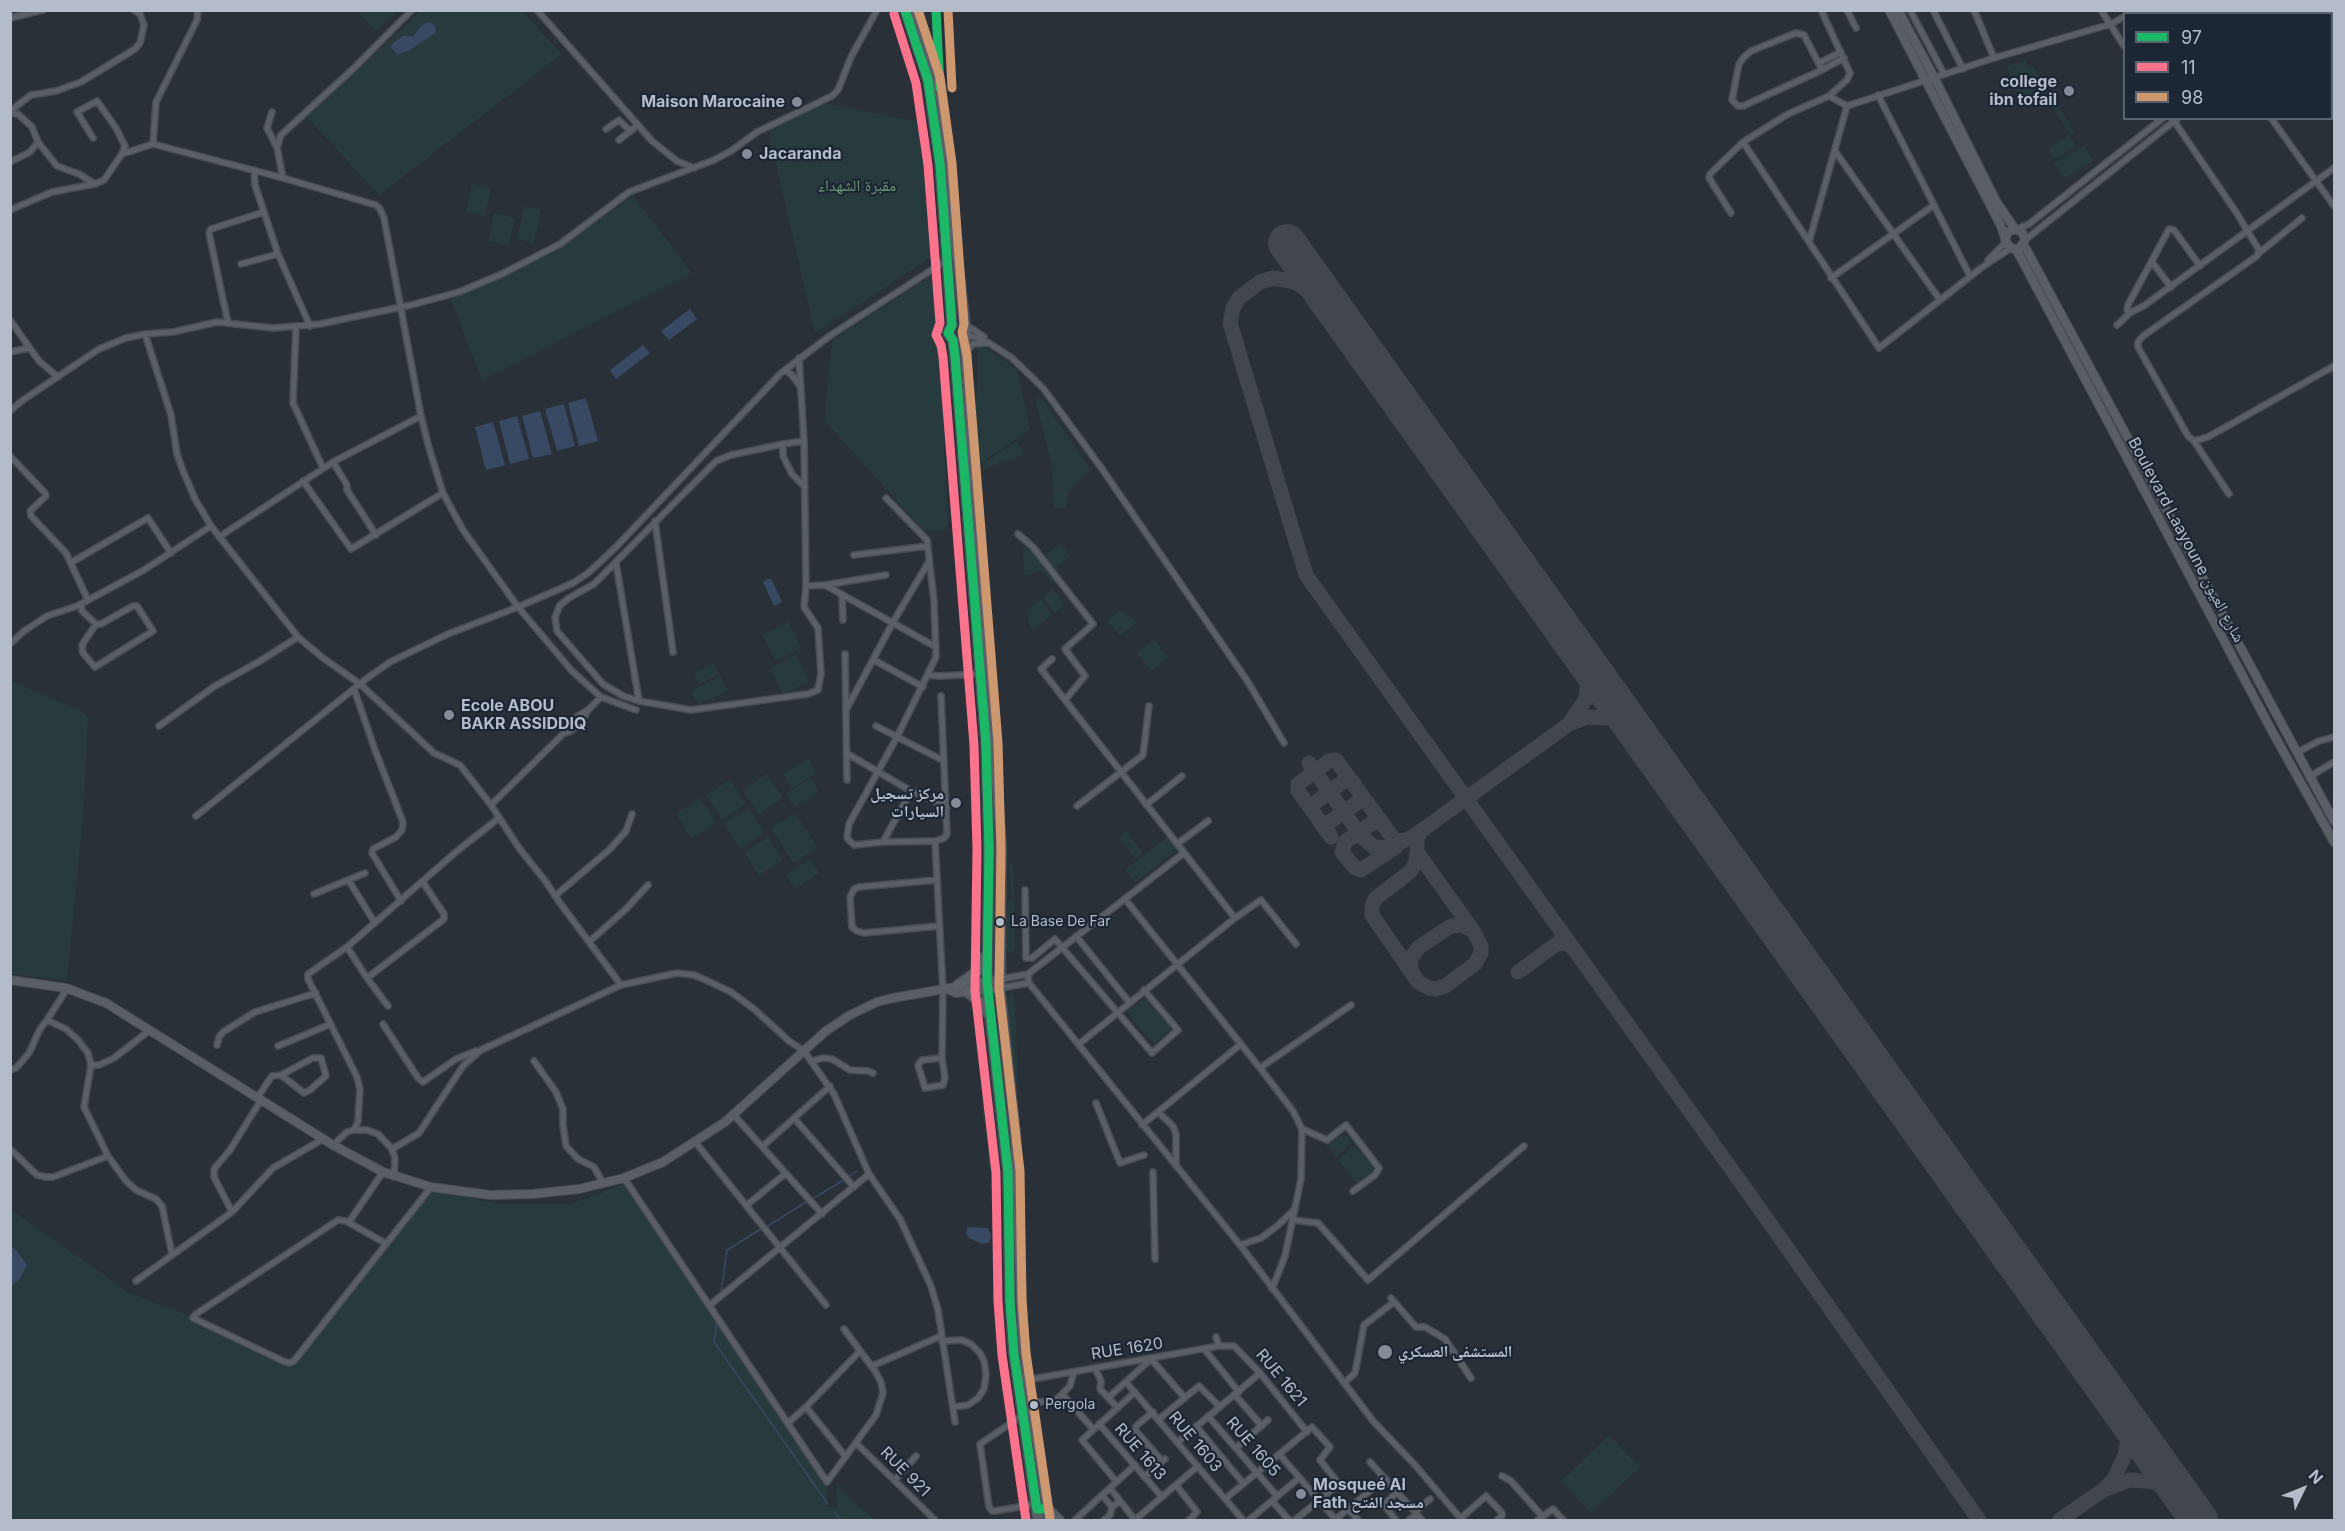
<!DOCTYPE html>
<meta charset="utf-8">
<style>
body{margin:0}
#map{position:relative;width:2345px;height:1531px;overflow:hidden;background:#2a3038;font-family:Inter,sans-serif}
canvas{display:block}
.frame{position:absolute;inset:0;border:12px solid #b4bcc9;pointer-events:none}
.legend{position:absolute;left:2123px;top:12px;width:210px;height:108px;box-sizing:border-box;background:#1d2633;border:2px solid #59626f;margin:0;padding:8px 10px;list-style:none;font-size:18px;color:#b4bcc9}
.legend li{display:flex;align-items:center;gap:12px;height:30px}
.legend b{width:30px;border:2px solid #59626f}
.north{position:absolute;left:2273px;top:1459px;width:60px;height:60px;-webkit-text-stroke:4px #1d2633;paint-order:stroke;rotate:47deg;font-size:16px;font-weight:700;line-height:24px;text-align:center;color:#b4bcc9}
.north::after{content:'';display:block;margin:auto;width:21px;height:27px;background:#b4bcc9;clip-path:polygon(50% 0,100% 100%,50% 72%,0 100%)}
</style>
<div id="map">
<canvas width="2345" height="1531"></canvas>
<div class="frame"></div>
<ul class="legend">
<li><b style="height:8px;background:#1ab867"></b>97</li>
<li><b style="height:8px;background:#fc738d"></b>11</li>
<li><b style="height:8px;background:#cd976f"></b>98</li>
</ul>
<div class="north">N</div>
</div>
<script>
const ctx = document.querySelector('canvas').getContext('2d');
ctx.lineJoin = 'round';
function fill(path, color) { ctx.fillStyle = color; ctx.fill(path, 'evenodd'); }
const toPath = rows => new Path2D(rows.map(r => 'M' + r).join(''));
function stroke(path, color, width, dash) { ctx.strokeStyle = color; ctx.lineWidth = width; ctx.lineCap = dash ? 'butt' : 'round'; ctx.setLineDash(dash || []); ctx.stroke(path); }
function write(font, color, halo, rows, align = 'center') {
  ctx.font = font + ' Inter,"Noto Naskh Arabic",sans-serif'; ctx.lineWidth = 4.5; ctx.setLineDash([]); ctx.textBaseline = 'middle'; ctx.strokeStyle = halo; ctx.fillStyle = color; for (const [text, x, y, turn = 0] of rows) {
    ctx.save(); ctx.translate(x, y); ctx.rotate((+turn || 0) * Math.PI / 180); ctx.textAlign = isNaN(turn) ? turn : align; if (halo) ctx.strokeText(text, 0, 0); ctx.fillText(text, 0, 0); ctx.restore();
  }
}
fill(toPath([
 [357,11,398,11,376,31],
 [421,11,522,11,562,54,379,195,307,117],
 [2026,60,2029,68,2033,66,2074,132,2070,135,2030,70,2041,99,2022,106,2007,67],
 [824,103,925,123,937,253,815,333,768,130],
 [2069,135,2076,146,2054,159,2048,148],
 [2084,146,2094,161,2064,179,2054,164],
 [472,184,491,188,485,216,466,212],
 [633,196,692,273,482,380,449,295,563,245],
 [524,206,541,210,534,243,517,239],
 [494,213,515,218,509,246,488,241],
 [937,272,948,530,924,531,824,420,832,340],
 [978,347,988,349,1017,370,1030,429,974,468],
 [1040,396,1091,470,1068,492,1066,509,1054,508,1052,466,1035,399],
 [1016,442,1026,453,983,470,984,463],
 [1060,543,1071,555,1055,569,1044,557],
 [1023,547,1028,547,1055,581,1053,583,1042,570,1024,576],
 [1053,589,1065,604,1054,614,1043,597],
 [1041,599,1052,615,1033,631,1029,624,1027,610],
 [1121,610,1137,622,1120,636,1107,620],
 [788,622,801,648,776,661,762,635],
 [1154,639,1168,658,1151,671,1136,652],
 [796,655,809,681,783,694,770,668],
 [714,663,719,674,699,684,694,673],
 [720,676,728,691,698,705,691,691],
 [11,681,83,712,88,719,83,817,67,980,11,974],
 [808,759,817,773,792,788,783,774],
 [767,774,783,798,759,814,743,790],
 [811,778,819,792,794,807,786,793],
 [730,780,746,804,722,820,706,796],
 [700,798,716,823,692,839,676,814],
 [749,808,765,833,740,849,724,824],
 [795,813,818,848,793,863,771,828],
 [1126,832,1143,852,1135,859,1119,838],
 [1168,836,1178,849,1135,883,1125,870],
 [768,837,783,860,759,876,744,852],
 [810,859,819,873,795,889,786,875],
 [1009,863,1013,864,1014,891,1015,948,1013,952,1008,952,1003,946,1007,934,1008,901,1012,900],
 [1010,993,1013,993,1015,1006,1019,1100,1010,1042,1008,1001],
 [1144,998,1172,1029,1154,1044,1127,1012],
 [994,1091,1002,1152,997,1164,988,1168,988,1145,981,1108,986,1094],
 [1343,1132,1352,1143,1336,1157,1326,1145],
 [1355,1146,1374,1169,1357,1183,1338,1160],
 [625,1184,816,1465,827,1485,827,1507,837,1508,836,1483,857,1505,876,1520,11,1520,10,1209,129,1293,185,1314,289,1360,427,1187,496,1204,571,1204],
 [1609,1435,1640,1467,1591,1513,1561,1481]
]), '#273a3e');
fill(toPath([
 [429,22,433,24,436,29,435,33,408,51,397,55,391,47,393,43,403,36,413,36,422,25],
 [690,309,697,319,669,340,661,331],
 [643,345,650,353,616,379,610,370],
 [586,398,598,441,579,446,568,403],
 [564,404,575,446,557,451,545,409],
 [540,411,552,454,533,458,522,416],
 [517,416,529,459,510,464,499,421],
 [493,422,505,465,486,470,475,427],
 [771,578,782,602,774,606,763,582],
 [967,1227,988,1228,991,1235,989,1243,982,1244,969,1238,966,1234],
 [11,1246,17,1251,27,1265,19,1280,11,1286]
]), '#384963');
stroke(toPath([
 [848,1177,857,1171],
 [812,1199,844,1180],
 [766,1227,808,1201],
 [721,1292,727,1250,761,1229],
 [717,1322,714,1342,828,1504],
 [835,1513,841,1520]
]), '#384963', 1.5);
stroke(toPath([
 [1335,310,1316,295,1295,282,1273,278,1260,282,1239,298,1233,308,1230,323,1306,575,1752,1198,1979,1520],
 [1580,654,1588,679,1586,699,1569,724,1587,717,1610,718,1620,722,1640,738],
 [1309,763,1361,836,1374,847,1388,848,1414,836,1569,724],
 [1312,810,1298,791,1298,784,1329,761,1336,760,1393,838,1397,841,1405,840],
 [1383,824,1378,822,1372,823,1345,842,1342,852,1354,867,1361,870,1396,847],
 [1327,832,1312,810,1312,805,1344,781,1348,780,1354,783],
 [1331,837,1326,828,1328,823,1358,802,1363,801,1368,803],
 [1417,849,1416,861,1411,871,1376,898,1372,906,1372,915,1418,982,1429,988,1435,989,1445,986,1475,964,1481,953,1481,946,1474,932,1417,852,1417,838,1423,829],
 [1518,972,1558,943,1568,944,1574,949],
 [1414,975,1411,971,1411,958,1419,947,1451,926,1462,925,1472,930],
 [2122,1412,2127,1425,2128,1438,2125,1455,2114,1479,2103,1490,2130,1480,2155,1482,2169,1488,2184,1501],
 [2060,1520,2103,1490]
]), '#42464e', 15);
stroke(toPath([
 [1287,243,2199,1520]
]), '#42464e', 38);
const street = toPath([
 [537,10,652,141,677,161,694,168],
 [936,10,940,83],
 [1821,10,1850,73,1847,80,1829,96],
 [1847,10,1856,28],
 [1910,10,1944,74],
 [1933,10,1963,69],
 [1974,10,1994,58],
 [2101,10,2124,46],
 [2184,10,2187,14],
 [2290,10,2293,14],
 [2131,14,2136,10],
 [2308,14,2313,10],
 [2322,14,2327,10],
 [10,18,43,10],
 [2332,62,2334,66],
 [1819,63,1841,52],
 [1822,70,1804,35,1796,33,1751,51,1744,57,1739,64,1732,100,1738,106,1743,106,1822,70,1844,58],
 [1878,95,1970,276],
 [1847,106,1809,242,1879,348,1981,268,2011,248],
 [10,111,31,95,56,91,81,82,135,49,140,43,144,25,140,14,134,10],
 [272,112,267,128,277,148],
 [10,113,18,114,32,127,38,142,30,152,10,162],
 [2172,118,2236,212,2259,250,2257,256,2143,336,2138,342,2138,347,2188,436,2194,441,2208,437,2334,366],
 [2271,118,2334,206],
 [606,129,619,120,630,131],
 [619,140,638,125],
 [38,142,57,166,79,174,95,184],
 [1743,142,1809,242],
 [153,144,156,102,197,20,198,10],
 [1835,151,1940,300],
 [122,154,153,144,283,178,376,205,380,209,384,218,421,416,429,448,443,493,463,530,518,607,448,634,390,662,366,679,196,816],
 [254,170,255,185,278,254,310,326],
 [283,178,277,148,281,135,354,68,412,10],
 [10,210,52,192,95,184,104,180,122,154,125,146,116,128,97,101,77,112,93,138],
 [1731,213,1709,178,1710,174,1743,142,1788,114,1829,96,1847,106,1994,58,2111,24,2124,17],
 [2017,229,2029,224,2163,118],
 [2025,240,2178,118],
 [2259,253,2302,218],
 [1988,260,2006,242],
 [2152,262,2171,287],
 [241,264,278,254],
 [1831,278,1934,205],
 [2130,313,2127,310,2128,305,2169,229,2174,230,2200,266],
 [10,320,39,361,58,377],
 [228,323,209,233,211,229,264,212],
 [2117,325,2130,313,2145,305,2334,168],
 [296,327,293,403,323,468],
 [966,329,971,328,984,337],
 [145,334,171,415,177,454,183,471,195,499,211,526,298,637,323,658,360,684,434,753,460,765,491,805],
 [965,337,972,336,989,343,1012,358,1043,388,1100,466,1248,682,1284,743],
 [10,352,29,348],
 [966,352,973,344,988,343],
 [799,358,804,441,806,586,825,585,886,575],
 [785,370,791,374,800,386],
 [10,411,23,400,99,349,126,338,145,334,173,332,217,322,273,328,320,324,411,305,459,292,502,274,560,244,629,192,714,160,731,151,757,132,832,96,838,90,851,57,877,10],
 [804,441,783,444,783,456,792,474,805,487],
 [2194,441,2229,494],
 [783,444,731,455,716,461,594,584,569,598,560,605,555,617,557,631,603,684,623,696,639,701,691,710,808,694,818,690,821,674,818,628,804,607,806,586],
 [10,456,45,493,46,496,30,511,31,516,66,553,88,600],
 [333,462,347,485,347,490,376,535],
 [303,481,351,549,443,493],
 [886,498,927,540,934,601,936,657,897,737,849,824,847,838,854,845,883,842,935,841],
 [655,521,673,652],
 [1018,534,1033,547,1093,624,1065,649,1085,676,1065,700,1235,918,1261,900,1296,944],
 [219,537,333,462,421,416],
 [854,555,928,546],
 [72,562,148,518,171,553],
 [616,563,639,701],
 [825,585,936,647],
 [842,596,843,620],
 [81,604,82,611,96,624],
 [133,606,137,606,153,631,95,667,83,653,82,645,96,624,101,624,133,606],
 [10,644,24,631,47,616,77,606,144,570,211,526],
 [845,654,847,780],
 [1052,659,1041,669,1065,700],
 [874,660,923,687],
 [929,675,940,676,980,674],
 [354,689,375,750,403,822,402,830,396,837,373,849,372,853,401,901],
 [941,696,947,834,944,838,935,841,943,990,942,1058,945,1078,943,1085,925,1088,918,1065,922,1060,942,1058],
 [588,710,573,719,563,734,491,805,519,848,546,882,560,903,621,985],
 [636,710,601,697,572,671,518,607,573,583,588,573,615,548,781,373,831,335,947,260],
 [846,710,892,624,928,563],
 [159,726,215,686,260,661,298,637],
 [876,726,944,761],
 [563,734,571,731,583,720,588,710,601,697],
 [846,753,911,791,947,807],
 [2296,753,2319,741,2334,737],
 [2309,777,2334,762],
 [1146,805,1182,776],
 [1077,806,1143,755,1149,706],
 [883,842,911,791],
 [1177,844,1208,821],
 [936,880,859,887,854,889,850,897,852,927,857,931,864,933,939,926],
 [349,881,375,923],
 [1025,890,1026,958,1032,958,1055,939,1152,1053,1178,1030,1144,990],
 [314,894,365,873],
 [555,896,610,849,626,831,632,814],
 [1125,899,1260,1068,1293,1111,1302,1129,1301,1179,1285,1256,1272,1289],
 [1076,936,1129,1002],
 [590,941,625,910,648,885],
 [347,947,367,978,444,919,444,914,422,881],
 [1028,974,1029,983,1240,1245,1373,1421,1415,1465,1462,1520],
 [367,978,388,1006],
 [1001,979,1028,974,1184,853],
 [1001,988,1029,983],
 [47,1020,67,989],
 [383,1024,418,1078,423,1082,456,1059,476,1051],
 [1079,1044,1235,918],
 [217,1045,219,1037,223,1032,255,1012,316,993],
 [278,1046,331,1024],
 [534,1061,556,1092,563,1109,563,1125,566,1146,578,1159,594,1167,603,1183],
 [812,1061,823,1058,832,1059,850,1070,868,1071,873,1073],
 [91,1065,84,1107,108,1156,126,1181,136,1190,156,1199,162,1206,172,1254],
 [1260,1068,1351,1005],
 [10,1070,16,1068,29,1053,40,1029,47,1020,66,1029,78,1040,88,1053,91,1065,99,1065,114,1058,150,1030],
 [257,1098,272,1076,281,1075,313,1058,321,1058,326,1076,310,1090,304,1093,281,1075],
 [1096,1103,1120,1163,1144,1155],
 [1158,1112,1173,1126,1176,1134,1176,1165],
 [733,1114,822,1214],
 [794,1118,854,1187],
 [1142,1125,1241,1044],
 [1302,1129,1327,1140,1346,1125,1379,1168,1375,1175,1353,1191],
 [354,1130,367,1130,378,1134,392,1149],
 [696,1143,826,1305],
 [333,1145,347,1132,354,1130,358,1121,360,1089,357,1077,308,979,308,974,347,947,457,851,499,818],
 [763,1146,830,1086],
 [10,1149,37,1175,46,1177,53,1177,108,1156],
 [1153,1172,1155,1259],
 [394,1177,395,1158,392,1149,419,1133,463,1066,481,1050,621,985,677,973,694,975,710,982,731,992,754,1009,789,1041,804,1051,834,1094,869,1174,900,1219,931,1286,938,1310,955,1422],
 [624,1178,827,1482,876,1415,883,1393,881,1382,875,1371,844,1329],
 [747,1205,786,1173],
 [232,1212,214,1177,214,1169,230,1150,261,1100],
 [1293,1220,1318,1223,1368,1280,1524,1146],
 [349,1222,383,1172],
 [385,1243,346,1221,338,1220,196,1314,193,1318,283,1361,289,1363,294,1361,431,1187],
 [1240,1245,1261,1238,1276,1227,1293,1211],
 [136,1281,232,1212,273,1168,323,1139],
 [1391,1298,1416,1327,1425,1327,1445,1339,1471,1378],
 [710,1305,869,1174],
 [1216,1337,1219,1346],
 [942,1341,962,1340,971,1344,980,1353,984,1361,986,1375,984,1389,978,1398,968,1405,953,1407],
 [1205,1350,1239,1392],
 [1151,1359,1185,1398],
 [872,1366,941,1336],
 [1095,1368,1101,1381,1100,1389,1117,1407],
 [1027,1380,1219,1346,1234,1346,1260,1373,1307,1432],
 [1126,1382,1243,1520],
 [1344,1383,1355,1373,1364,1325,1394,1302],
 [1063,1395,1093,1429],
 [1235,1395,1262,1426],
 [1109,1397,1150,1360],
 [1030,1403,1056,1400,1070,1386,1074,1372],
 [806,1407,860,1351],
 [1153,1412,1136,1426,1135,1430,1162,1461],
 [1023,1415,980,1444,989,1507,992,1511,995,1511,1036,1504],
 [1208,1416,1277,1496],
 [1159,1419,1199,1386,1220,1407],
 [788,1423,806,1407,846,1457],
 [1099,1424,1162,1497],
 [1196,1426,1243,1483],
 [1178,1442,1260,1373],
 [856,1443,935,1520],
 [1236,1448,1268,1420],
 [1279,1454,1336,1520],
 [1370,1462,1422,1520],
 [1502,1476,1511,1481,1542,1516],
 [1144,1477,1165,1459],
 [895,1480,916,1456],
 [1116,1481,1082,1440,1135,1392],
 [1176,1485,1197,1512,1189,1520],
 [1110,1488,1135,1520],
 [1102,1495,1112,1507],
 [1225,1499,1312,1427,1330,1447,1320,1460,1339,1484,1295,1520],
 [1272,1501,1289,1520],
 [1349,1510,1358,1520],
 [1415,1512,1430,1499],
 [1461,1518,1486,1496,1502,1513,1502,1516,1497,1520],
 [1075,1520,1135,1465],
 [1104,1520,1110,1515,1112,1507,1120,1501],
 [1135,1520,1198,1466],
 [1249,1520,1299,1478],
 [1335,1520,1385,1478],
 [1396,1520,1384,1505,1397,1492],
 [1409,1520,1417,1514],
 [1538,1520,1553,1509,1563,1520]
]);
const secondary = toPath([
 [1889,10,1986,197,2001,226,2007,244,2013,249,2019,249,2025,240,2022,232,2015,229,2008,232,2005,239],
 [1898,10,1934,77,1996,201,2015,229],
 [2024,245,2334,821],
 [2016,249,2273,733,2334,842],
 [10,980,66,988,106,1003,333,1145,383,1172,431,1187,490,1195,533,1194,579,1189,624,1178,663,1162,725,1122,826,1031,850,1015,877,1002,893,998,1001,979],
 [949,990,956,993,1001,988],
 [1045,1509,1051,1511,1060,1520]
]);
const primary = toPath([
 [905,10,928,80,940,164,952,325,948,333,953,340,955,356,986,744,989,849,987,990,1008,1172,1010,1301,1014,1354,1038,1520],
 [914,10,927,46,941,100,956,251,966,332,964,338,973,471,1001,842,1000,991,1015,1133,1022,1328,1027,1380,1049,1520],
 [958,985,978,971,985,956],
 [967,992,980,1002,988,1014]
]);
stroke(street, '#484c53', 8);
stroke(secondary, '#484c53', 10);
stroke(primary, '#484c55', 12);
stroke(street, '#5a5e66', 5);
stroke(secondary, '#595d64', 8);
stroke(primary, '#5c6168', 9);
stroke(toPath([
 [905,10,928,80,940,164,952,325,948,333,953,340,955,356,986,744,989,849,987,981,1008,1172,1010,1301,1014,1354,1037,1509,1047,1509],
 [936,10,940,88]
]), '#1ab867', 9);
stroke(toPath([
 [894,14,916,83,928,165,940,323,936,335,941,345,943,357,974,745,977,849,975,991,996,1173,998,1301,1002,1355,1026,1520]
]), '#fc738d', 9);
stroke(toPath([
 [918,10,940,77,952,163,964,324,962,332,967,355,998,743,1001,849,999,989,1020,1171,1022,1300,1026,1353,1050,1518],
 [948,10,952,88]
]), '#cd976f', 9);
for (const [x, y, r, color] of [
 [2069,91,6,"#848b96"],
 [797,102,6,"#848b96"],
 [747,154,6,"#848b96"],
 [449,715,6,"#848b96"],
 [956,803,6,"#848b96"],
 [1000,922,5,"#b4bcc9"],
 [1385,1352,8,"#848b96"],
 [1034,1405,5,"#b4bcc9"],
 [1301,1494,6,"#848b96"]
]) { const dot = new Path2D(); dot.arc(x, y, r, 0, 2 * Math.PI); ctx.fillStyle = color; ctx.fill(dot); stroke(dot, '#1d2633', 2); }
write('14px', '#b4bcc9', '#1d2633', [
 ["La Base De Far",1011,922],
 ["Pergola",1045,1405]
], 'left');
write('bold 16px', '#b4bcc9', '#1d2633', [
 ["college",2057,82,"right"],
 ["ibn tofail",2057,100,"right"],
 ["Maison Marocaine",785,102,"right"],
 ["Jacaranda",759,154],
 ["Ecole ABOU",461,706],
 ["BAKR ASSIDDIQ",461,724],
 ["مركز تسجيل",944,794,"right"],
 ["السيارات",944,812,"right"],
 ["المستشفى العسكري",1398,1352],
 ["Mosqueé Al",1313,1485],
 ["Fath مسجد الفتح",1313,1503]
], 'left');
write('16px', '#6b9a76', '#1d2633', [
 ["مقبرة الشهداء",857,186]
]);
write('16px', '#b4bcc9', '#1d2633', [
 ["Boulevard Laayoune شارع العيون",2186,540,62],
 ["RUE 1620",1127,1349,-9],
 ["RUE 1621",1281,1378,50],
 ["RUE 1603",1195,1442,50],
 ["RUE 1605",1253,1447,49],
 ["RUE 1613",1140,1452,49],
 ["RUE 921",905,1472,45]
]);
</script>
